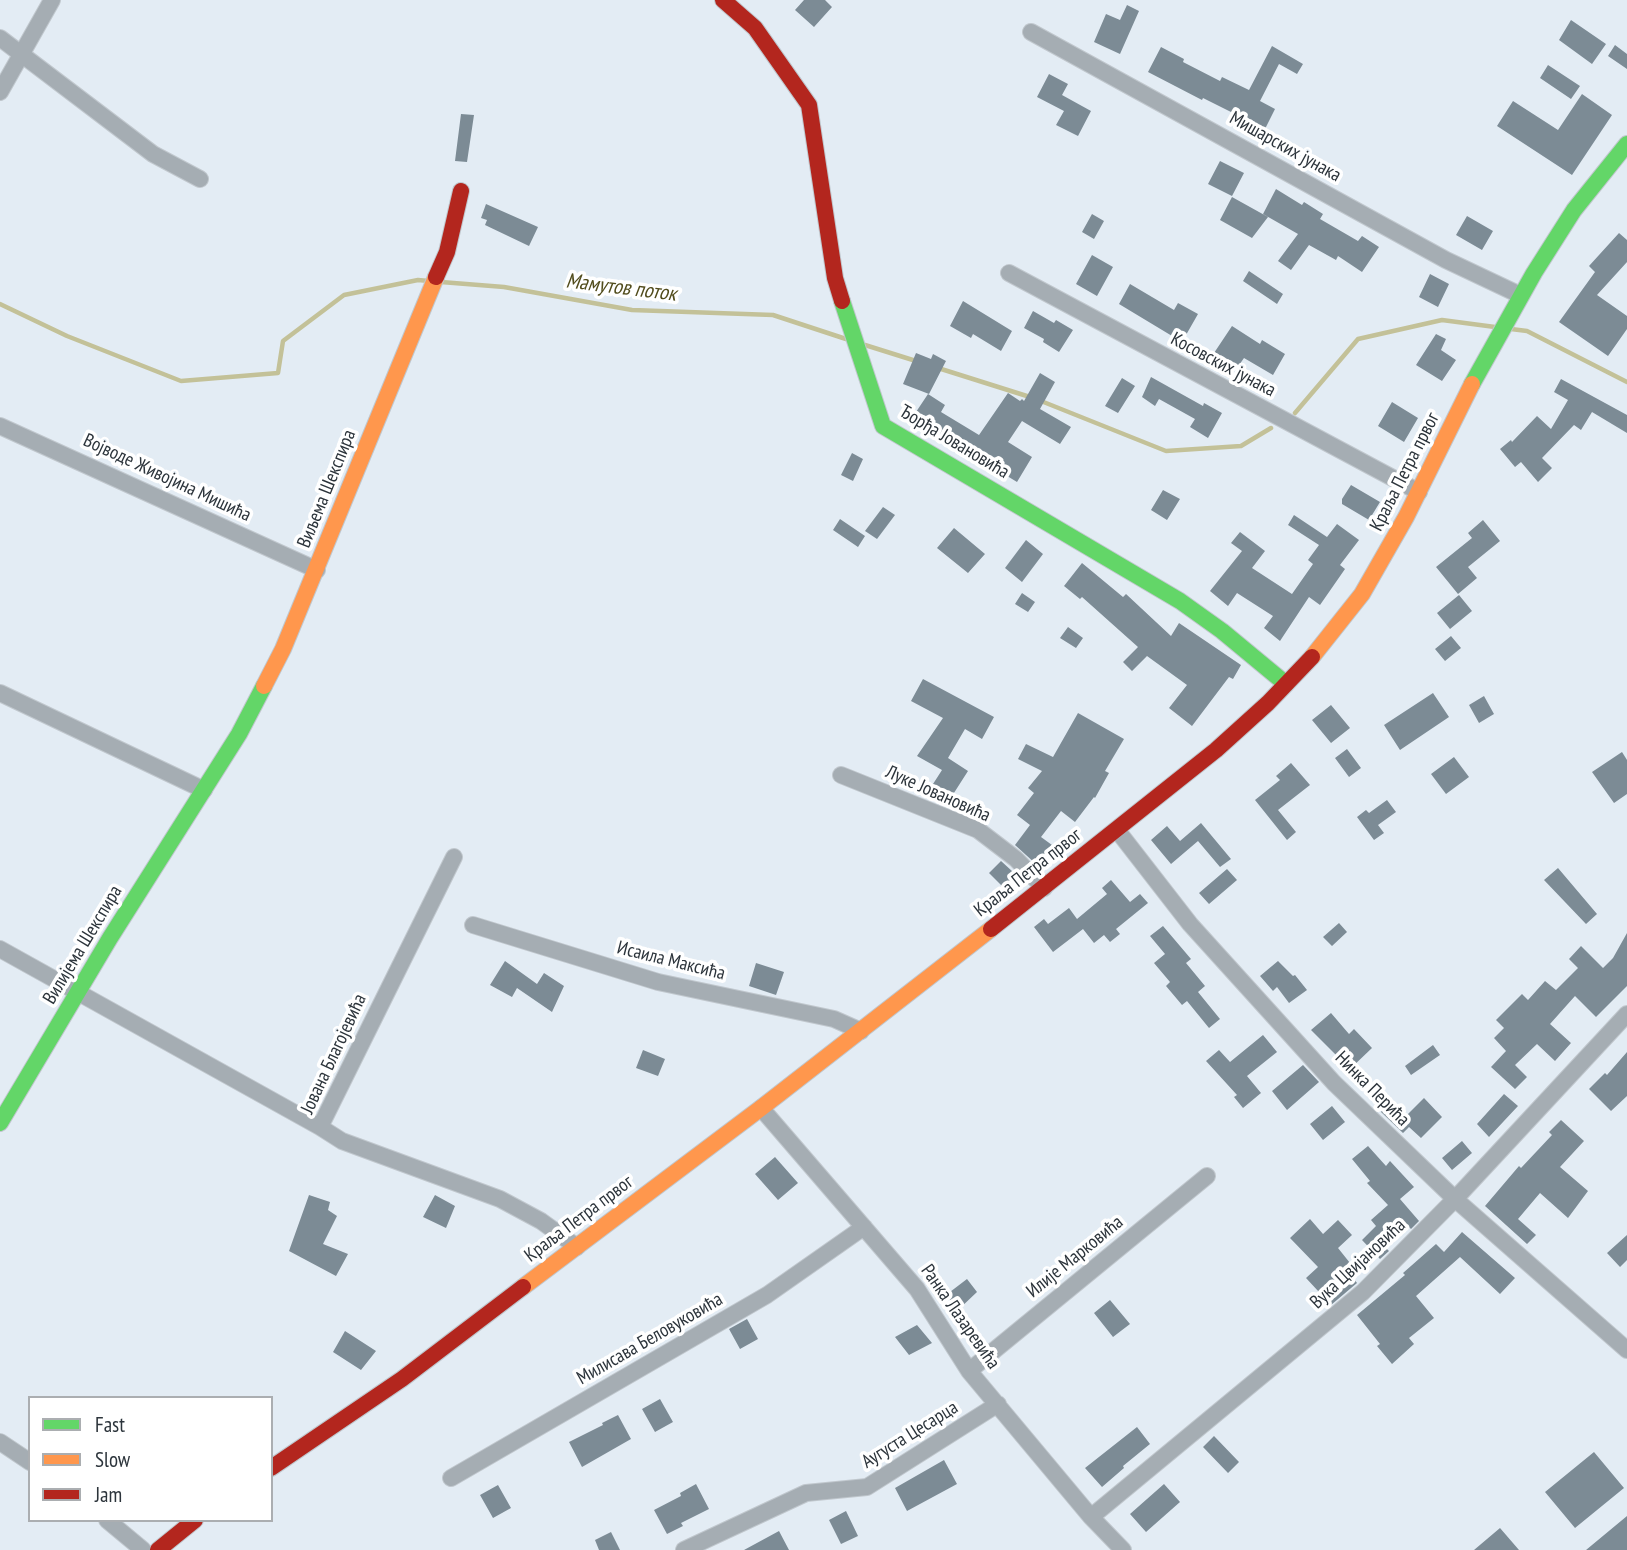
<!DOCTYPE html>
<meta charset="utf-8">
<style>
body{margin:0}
#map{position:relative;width:1627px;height:1550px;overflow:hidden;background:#e3ecf4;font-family:"PT Sans Narrow",sans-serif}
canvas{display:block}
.legend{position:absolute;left:28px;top:1396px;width:245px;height:126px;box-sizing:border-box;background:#fff;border:2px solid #abaeb1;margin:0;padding:9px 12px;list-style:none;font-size:21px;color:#2c343b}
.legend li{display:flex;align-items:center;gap:14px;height:35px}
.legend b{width:35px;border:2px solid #abaeb1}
</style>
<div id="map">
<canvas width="1627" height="1550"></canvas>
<ul class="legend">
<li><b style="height:9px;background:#63d668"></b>Fast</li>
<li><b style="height:9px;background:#ff974d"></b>Slow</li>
<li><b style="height:9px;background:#b3261e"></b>Jam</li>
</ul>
</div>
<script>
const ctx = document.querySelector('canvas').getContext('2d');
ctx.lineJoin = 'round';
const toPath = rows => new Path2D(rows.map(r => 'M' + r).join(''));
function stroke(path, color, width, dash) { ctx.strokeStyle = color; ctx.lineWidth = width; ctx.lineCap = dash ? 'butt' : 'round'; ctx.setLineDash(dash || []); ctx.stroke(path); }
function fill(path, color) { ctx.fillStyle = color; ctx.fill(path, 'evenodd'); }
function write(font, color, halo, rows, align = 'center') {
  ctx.font = font + ' "PT Sans Narrow",sans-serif'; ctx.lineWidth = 7; ctx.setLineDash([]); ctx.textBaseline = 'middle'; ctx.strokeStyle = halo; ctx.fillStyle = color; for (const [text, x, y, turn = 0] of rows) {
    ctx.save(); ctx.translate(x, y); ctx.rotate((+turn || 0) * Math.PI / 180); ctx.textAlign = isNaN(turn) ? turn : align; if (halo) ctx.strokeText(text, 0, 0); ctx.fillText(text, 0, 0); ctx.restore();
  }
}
stroke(toPath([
 [441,282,504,287,632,310,773,315,846,339],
 [0,304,67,336,181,381,278,373,283,341,344,295,418,280,429,281],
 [1511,329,1527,331,1627,382],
 [865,345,916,361],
 [938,368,1030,397],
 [1041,401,1166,451,1241,446,1271,428],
 [1295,413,1358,339,1442,320,1495,327]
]), '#c3c198', 4.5);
fill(toPath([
 [804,0,825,0,832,7,814,27,795,10],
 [1127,5,1139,11,1120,54,1094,42,1106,14,1120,20],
 [1571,20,1606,44,1592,64,1559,40],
 [1615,45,1627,54,1627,69,1608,56],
 [1272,46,1303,64,1297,74,1279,64,1260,101,1275,109,1264,131,1241,117,1203,98,1202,100,1148,72,1161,47,1184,59,1183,62,1220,81,1222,77,1249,90],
 [1548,65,1580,86,1571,99,1540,78],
 [1049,74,1068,84,1062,95,1091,111,1078,136,1056,125,1064,111,1037,97],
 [1582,94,1612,115,1572,175,1497,126,1513,101,1558,130],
 [461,114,474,115,467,162,455,161],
 [1220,161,1244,173,1232,196,1208,184],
 [1276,189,1302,205,1304,202,1323,214,1320,219,1358,241,1362,236,1379,247,1362,272,1338,256,1336,260,1309,245,1291,270,1278,261,1298,234,1263,214],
 [1232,197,1268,217,1252,238,1220,220],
 [486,204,538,227,529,246,485,225,487,220,481,218],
 [1092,214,1104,221,1094,239,1082,232],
 [1467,216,1493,231,1482,250,1456,235],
 [1619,233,1627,240,1627,262,1597,295,1627,316,1627,329,1608,356,1559,322,1595,272,1589,266],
 [1092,255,1113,267,1097,296,1076,284],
 [1249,271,1283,294,1277,304,1243,281],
 [1430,274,1449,284,1438,307,1419,297],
 [1130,284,1174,310,1178,303,1198,314,1182,342,1119,304],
 [963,301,1012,331,1001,351,973,334,971,338,950,326],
 [1033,311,1054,323,1056,320,1073,330,1059,352,1043,342,1044,339,1024,328],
 [1232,326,1260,344,1262,340,1285,354,1273,375,1244,358,1237,368,1214,353],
 [1436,334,1446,339,1441,350,1456,360,1442,381,1416,365],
 [916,353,931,359,933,354,946,361,929,394,903,384],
 [1040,373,1055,382,1040,409,1071,427,1060,444,1022,421,1008,442,1032,457,1017,482,912,418,928,394,945,405,941,412,979,435,1008,393,1020,401,1022,399,1024,401],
 [1151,377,1203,406,1204,403,1222,413,1208,438,1190,427,1195,419,1159,399,1155,406,1142,397],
 [1122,378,1135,386,1118,413,1105,406],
 [1561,379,1627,415,1627,433,1592,412,1581,430,1574,425,1542,458,1552,468,1538,482,1521,462,1515,467,1500,449,1511,440,1512,442,1537,416,1551,429,1568,400,1554,392],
 [1392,402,1418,418,1404,442,1378,426],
 [852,453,863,459,853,481,841,475],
 [1351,485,1380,502,1369,520,1342,504,1342,499],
 [1163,490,1180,499,1167,520,1151,510],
 [883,507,895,515,877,539,865,531],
 [1294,515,1327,537,1337,524,1359,540,1340,565,1345,569,1320,605,1309,597,1280,641,1264,628,1273,616,1237,593,1228,606,1210,591,1242,551,1231,543,1240,532,1265,551,1252,568,1292,594,1313,564,1308,560,1319,545,1288,525],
 [840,519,865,536,858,547,833,530],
 [1483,520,1500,541,1468,567,1477,578,1458,594,1436,567,1472,538,1468,533],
 [954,528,985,554,968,573,937,548],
 [1026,540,1043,554,1022,582,1005,568],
 [1082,563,1123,597,1126,594,1171,636,1179,623,1241,665,1233,679,1229,677,1192,726,1169,708,1187,685,1147,656,1132,671,1123,662,1138,647,1082,597,1080,599,1064,586],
 [1022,593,1035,602,1028,612,1015,604],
 [1459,595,1472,611,1450,629,1437,613],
 [1068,627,1083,638,1076,648,1060,638],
 [1451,636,1461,648,1445,661,1435,649],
 [923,679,994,717,982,739,965,729,948,758,968,771,952,796,933,784,942,770,917,756,943,718,911,701],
 [1433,693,1449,717,1400,750,1384,725],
 [1484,696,1494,714,1479,723,1469,705],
 [1331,705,1350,728,1331,743,1312,720],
 [1078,713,1124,739,1105,771,1109,773,1095,798,1094,797,1075,822,1061,811,1041,837,1052,845,1037,865,1015,845,1030,825,1017,815,1034,793,1028,788,1042,771,1018,759,1026,744,1053,757],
 [1347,749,1361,768,1349,777,1335,758],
 [1622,752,1627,760,1627,794,1614,803,1592,772],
 [1454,757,1469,777,1446,794,1431,774],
 [1291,763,1310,785,1278,810,1296,832,1287,840,1255,800,1280,780,1276,776],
 [1387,800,1396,812,1378,825,1384,833,1374,840,1357,817,1366,810,1369,813],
 [1201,823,1231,859,1220,867,1198,841,1171,864,1151,840,1167,826,1180,841],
 [1001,861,1024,882,1011,895,989,873],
 [1558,868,1597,914,1586,924,1544,880],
 [1227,869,1237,880,1209,904,1199,893],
 [1111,880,1130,902,1140,894,1148,903,1116,929,1120,934,1110,942,1104,935,1094,943,1083,929,1053,952,1034,927,1044,919,1048,924,1069,908,1077,919,1107,894,1102,888],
 [1339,923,1347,932,1332,946,1323,937],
 [1163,926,1191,959,1186,963,1205,986,1198,992,1220,1019,1209,1028,1187,1001,1182,1005,1166,986,1170,982,1154,963,1165,954,1150,936],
 [1627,933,1627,986,1596,1017,1575,996,1550,1024,1571,1043,1555,1061,1537,1044,1515,1065,1527,1077,1515,1089,1491,1067,1506,1051,1494,1038,1504,1028,1496,1020,1522,994,1528,1000,1545,981,1556,990,1578,968,1569,959,1581,946,1603,968,1613,958],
 [505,961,537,984,544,973,564,986,552,1012,517,988,512,997,490,985],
 [1278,961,1293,976,1295,975,1307,990,1289,1003,1277,987,1273,991,1260,976],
 [756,963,784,972,776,995,749,986],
 [1331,1013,1349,1034,1354,1029,1372,1048,1350,1069,1311,1030],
 [1263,1035,1277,1052,1247,1076,1261,1093,1243,1108,1234,1097,1237,1095,1206,1061,1219,1050,1230,1062],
 [1433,1045,1440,1055,1411,1075,1405,1066],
 [643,1050,665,1059,658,1076,636,1068],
 [1627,1052,1627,1096,1611,1111,1589,1089,1605,1073,1607,1075],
 [1303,1065,1319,1082,1287,1110,1272,1091],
 [1504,1094,1518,1106,1489,1137,1477,1124],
 [1424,1098,1442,1117,1421,1138,1409,1127,1403,1133,1381,1112,1389,1102,1405,1117],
 [1332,1106,1345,1122,1323,1140,1310,1124],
 [1561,1120,1584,1141,1560,1167,1588,1191,1568,1218,1540,1193,1518,1219,1536,1235,1527,1244,1485,1206,1519,1166,1521,1168,1552,1135,1549,1132],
 [1462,1141,1472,1153,1452,1170,1442,1158],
 [1368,1146,1386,1166,1390,1161,1414,1187,1400,1199,1419,1221,1411,1229,1407,1225,1384,1246,1389,1251,1380,1259,1362,1240,1376,1226,1371,1220,1388,1205,1367,1183,1370,1181,1352,1159],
 [775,1157,798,1183,778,1200,755,1174],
 [309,1195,330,1202,328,1210,337,1216,323,1244,348,1254,336,1276,289,1251],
 [435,1195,455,1206,446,1228,423,1217],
 [1310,1219,1323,1234,1338,1220,1352,1235,1338,1248,1354,1268,1349,1272,1357,1283,1331,1305,1306,1278,1318,1267,1290,1238],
 [1462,1232,1515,1278,1500,1294,1460,1257,1416,1296,1434,1318,1409,1338,1414,1344,1392,1364,1377,1346,1380,1344,1357,1315,1405,1275,1403,1273,1436,1244,1444,1252],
 [1627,1235,1627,1260,1620,1267,1607,1253],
 [967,1279,977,1292,958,1310,946,1295],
 [1110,1300,1130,1324,1113,1337,1094,1313],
 [747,1319,758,1339,740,1349,729,1329],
 [917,1325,932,1343,909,1355,895,1337],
 [345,1331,376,1351,361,1370,333,1352],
 [660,1399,673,1422,655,1432,642,1409],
 [618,1415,631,1439,582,1467,569,1442,603,1425,602,1423],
 [1137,1427,1150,1444,1123,1466,1124,1468,1102,1487,1085,1468],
 [1214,1436,1239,1462,1228,1473,1203,1447],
 [1594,1452,1624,1488,1575,1528,1545,1492],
 [944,1460,957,1484,907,1511,895,1488],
 [696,1484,709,1509,681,1523,683,1526,667,1534,654,1510,681,1496,680,1493],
 [1164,1484,1180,1502,1146,1532,1130,1514],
 [498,1485,511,1508,493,1518,480,1495],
 [846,1511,858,1536,841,1544,829,1520],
 [1627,1516,1627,1550,1586,1550],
 [1500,1528,1519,1550,1474,1550],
 [779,1531,789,1550,744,1550],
 [611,1532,620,1550,599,1550,595,1540]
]), '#7c8b95');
const street = toPath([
 [1031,32,1446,260,1520,295],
 [0,38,153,154,200,179],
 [0,92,52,0],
 [1009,273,1419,492],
 [0,426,317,570],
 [0,693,204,790],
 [841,775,978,830,1016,859,1044,888],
 [1117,830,1190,924,1334,1083,1455,1199,1627,1350],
 [454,857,320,1127,342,1141,500,1199,541,1221,577,1247],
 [473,925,658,982,834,1019,861,1031],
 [0,949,320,1127],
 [761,1108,917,1289,969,1371,1091,1517,1123,1550],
 [969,1371,1207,1176],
 [0,1442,30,1462],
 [451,1478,767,1295,864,1227],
 [1091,1517,1363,1292,1455,1199,1627,1014],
 [107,1520,143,1550],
 [684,1550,806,1493,867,1487,998,1404]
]);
const fast = toPath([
 [842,301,883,426,1180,601,1222,631,1286,684],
 [1472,384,1534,273,1574,210,1627,144],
 [0,1123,110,938,239,734,264,686]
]);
const slow = toPath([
 [1312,657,1362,594,1406,517,1472,384],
 [264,686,283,649,436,277],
 [523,1287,761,1108,991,929]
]);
const jam = toPath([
 [723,0,755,28,809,105,835,278,842,301],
 [436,277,447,252,461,191],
 [991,929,1216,750,1268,703,1312,657],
 [271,1468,402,1379,523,1287],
 [158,1550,195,1520]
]);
stroke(street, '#c0c7cd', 18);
stroke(fast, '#c0c7cd', 18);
stroke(slow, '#c0c7cd', 18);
stroke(jam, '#c0c7cd', 18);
stroke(street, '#a5adb3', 16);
stroke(fast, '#63d668', 16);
stroke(slow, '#ff974d', 16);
stroke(jam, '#b3261e', 16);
write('19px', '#2c343b', '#fff', [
 ["Мишарских јунака",1285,147,29],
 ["Косовских јунака",1223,365,28],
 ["Ђорђа Јовановића",954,442,31],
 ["Краља Петра првог",1405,472,-63],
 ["Војводе Живојина Мишића",167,478,25],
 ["Виљема Шекспира",327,489,-68],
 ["Луке Јовановића",938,794,24],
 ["Краља Петра првог",1028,873,-38],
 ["Вилијема Шекспира",83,945,-59],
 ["Исаила Максића",671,961,14],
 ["Јована Благојевића",334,1054,-65],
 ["Нинка Перића",1372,1089,45],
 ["Краља Петра првог",579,1219,-37],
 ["Илије Марковића",1075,1257,-39],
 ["Вука Цвијановића",1358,1264,-43],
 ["Ранка Лазаревића",960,1317,55],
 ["Милисава Беловуковића",650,1339,-30],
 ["Аугуста Цесарца",910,1435,-32]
]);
write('italic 21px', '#514c1c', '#fff', [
 ["Мамутов поток",621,288,7]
]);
</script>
